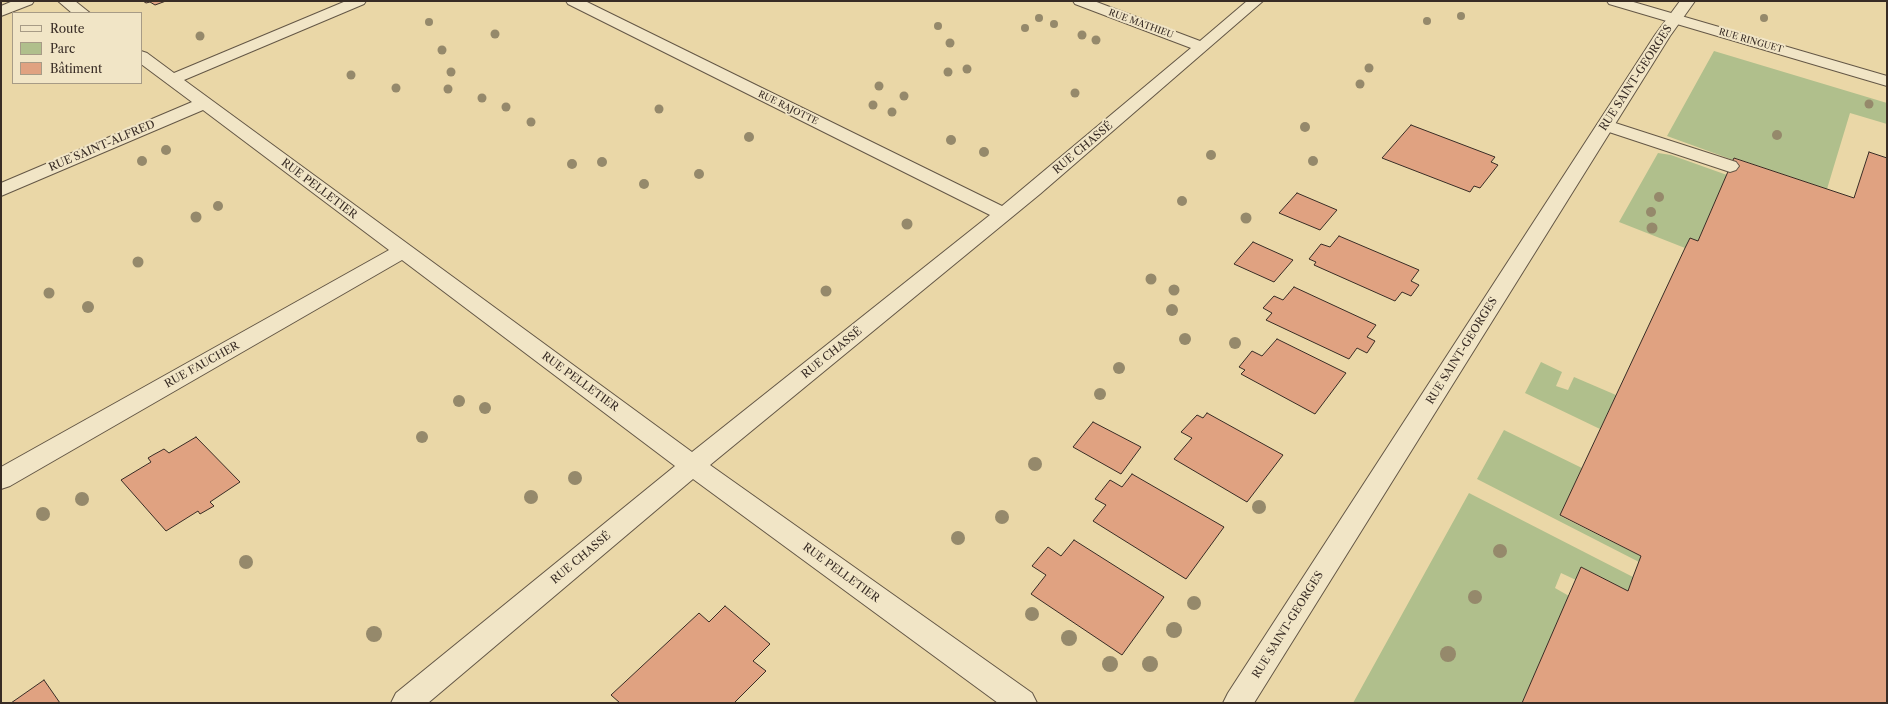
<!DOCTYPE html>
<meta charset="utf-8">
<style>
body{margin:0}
#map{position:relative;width:1888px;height:704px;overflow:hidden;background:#ead7a7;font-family:"Libre Caslon Text",serif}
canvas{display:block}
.frame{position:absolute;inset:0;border:2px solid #382c25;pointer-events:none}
.legend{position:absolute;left:12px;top:12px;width:130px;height:72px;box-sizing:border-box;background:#f1e5c6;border:1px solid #a79b86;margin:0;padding:5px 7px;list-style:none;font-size:12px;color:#382c25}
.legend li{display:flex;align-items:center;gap:8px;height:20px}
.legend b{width:20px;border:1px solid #a79b86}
</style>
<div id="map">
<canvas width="1888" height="704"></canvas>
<div class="frame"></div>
<ul class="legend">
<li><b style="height:5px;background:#f1e5c6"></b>Route</li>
<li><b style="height:11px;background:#b0bf8c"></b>Parc</li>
<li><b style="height:11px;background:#e0a281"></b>Bâtiment</li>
</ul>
</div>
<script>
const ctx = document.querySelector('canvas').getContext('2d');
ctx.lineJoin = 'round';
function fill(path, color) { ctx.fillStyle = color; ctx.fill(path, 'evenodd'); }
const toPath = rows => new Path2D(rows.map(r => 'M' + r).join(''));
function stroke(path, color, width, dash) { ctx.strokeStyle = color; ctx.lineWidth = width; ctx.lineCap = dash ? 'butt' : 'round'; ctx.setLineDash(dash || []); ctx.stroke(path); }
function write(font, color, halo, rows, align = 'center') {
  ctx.font = font + ' "Libre Caslon Text",serif'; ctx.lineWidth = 4; ctx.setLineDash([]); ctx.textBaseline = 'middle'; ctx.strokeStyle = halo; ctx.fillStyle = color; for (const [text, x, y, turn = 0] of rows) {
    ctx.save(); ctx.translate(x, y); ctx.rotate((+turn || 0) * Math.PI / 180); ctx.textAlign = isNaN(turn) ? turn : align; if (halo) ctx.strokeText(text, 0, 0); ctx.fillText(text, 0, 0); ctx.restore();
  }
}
fill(toPath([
 [1714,51,1887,103,1887,124,1850,113,1827,189,1735,158,1733,160,1667,136],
 [1658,153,1671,155,1727,175,1698,241,1685,248,1619,222],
 [1541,362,1562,372,1556,386,1568,390,1574,377,1616,395,1600,429,1525,393],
 [1504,430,1582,468,1560,516,1641,556,1639,562,1477,479],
 [1469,493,1633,577,1628,591,1581,567,1576,580,1561,573,1555,588,1569,596,1522,703,1353,703]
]), '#b0bf8c');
const building = toPath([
 [143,1,166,1,155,5,150,2,146,3,143,1],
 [1411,125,1495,157,1491,162,1498,165,1480,188,1474,186,1470,192,1382,158,1411,125],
 [1869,152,1887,158,1887,703,1522,703,1581,567,1628,591,1633,577,1641,556,1560,515,1685,248,1690,238,1698,241,1733,160,1734,158,1854,198,1869,152],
 [1297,193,1337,210,1320,230,1279,213,1297,193],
 [1339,236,1419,270,1411,281,1419,285,1411,296,1402,292,1395,301,1314,265,1316,262,1309,259,1321,244,1330,247,1339,236],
 [1253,242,1293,260,1274,282,1234,264,1253,242],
 [1294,287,1376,325,1367,337,1375,341,1367,353,1357,348,1349,359,1266,320,1272,313,1263,308,1274,296,1283,300,1294,287],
 [1277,339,1346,373,1315,414,1241,374,1245,370,1239,367,1252,351,1262,356,1277,339],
 [1207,413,1283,455,1247,502,1174,459,1192,438,1181,432,1197,415,1203,418,1207,413],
 [1093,422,1141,447,1121,474,1073,447,1093,422],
 [196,437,240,482,210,502,214,506,200,514,198,511,166,531,121,480,151,462,148,458,153,455,164,449,169,453,196,437],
 [1132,474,1224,527,1186,579,1093,521,1106,505,1095,499,1110,480,1122,487,1132,474],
 [1074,540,1164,597,1122,655,1031,594,1046,575,1032,566,1048,547,1061,556,1074,540],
 [725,606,770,644,753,661,766,671,734,703,620,703,611,695,699,613,709,622,725,606],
 [44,680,60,703,11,703,44,680]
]);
fill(building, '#e0a281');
stroke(building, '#382c25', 1);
const service = toPath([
 [1606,120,1736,162,1739,166,1736,170,1730,172,1724,170,1600,129,1597,125,1600,121,1606,120]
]);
const minor = toPath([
 [13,1,34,1,32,4,1,16,1,6,13,1],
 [58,1,75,1,90,13,72,13,58,1],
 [346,1,366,1,364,4,184,80,692,452,990,215,568,4,566,1,585,1,1002,206,1191,48,1075,4,1073,1,1094,1,1200,41,1247,1,1263,1,1040,194,710,465,1032,693,1037,703,998,703,693,479,428,703,391,703,396,693,675,466,402,260,10,486,1,489,1,467,389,250,203,110,1,196,1,183,192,102,141,64,141,51,147,53,174,73,346,1],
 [1607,1,1630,1,1887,76,1887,86,1609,4,1607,1]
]);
const tertiary = toPath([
 [1680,1,1695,1,1670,36,1254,703,1223,703,1228,693,1655,35,1680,1]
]);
stroke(service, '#645746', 2);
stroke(minor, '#645746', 2);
stroke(tertiary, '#645746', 2);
fill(service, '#f1e5c6');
fill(minor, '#f1e5c6');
fill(tertiary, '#f1e5c6');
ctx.fillStyle = '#95896b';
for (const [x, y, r] of [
 [1461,16,4],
 [1039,18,4],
 [1764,18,4],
 [1427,21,4],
 [429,22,4],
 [1054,24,4],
 [938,26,4],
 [1025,28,4],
 [495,34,4.5],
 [1082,35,4.5],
 [200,36,4.5],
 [1096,40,4.5],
 [950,43,4.5],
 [442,50,4.5],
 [1369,68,4.5],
 [967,69,4.5],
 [451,72,4.5],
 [948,72,4.5],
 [351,75,4.5],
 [1360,84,4.5],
 [879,86,4.5],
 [396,88,4.5],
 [448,89,4.5],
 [1075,93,4.5],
 [904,96,4.5],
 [482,98,4.5],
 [1869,104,4.5],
 [873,105,4.5],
 [506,107,4.5],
 [659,109,4.5],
 [892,112,4.5],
 [531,122,4.5],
 [1305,127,5],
 [1777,135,5],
 [749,137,5],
 [951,140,5],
 [166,150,5],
 [984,152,5],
 [1211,155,5],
 [142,161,5],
 [1313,161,5],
 [602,162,5],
 [572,164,5],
 [699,174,5],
 [644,184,5],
 [1659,197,5],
 [1182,201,5],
 [218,206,5],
 [1651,212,5],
 [196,217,5.5],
 [1246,218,5.5],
 [907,224,5.5],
 [1652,228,5.5],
 [138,262,5.5],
 [1151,279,5.5],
 [1174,290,5.5],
 [826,291,5.5],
 [49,293,5.5],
 [88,307,6],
 [1172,310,6],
 [1185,339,6],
 [1235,343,6],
 [1119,368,6],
 [1100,394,6],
 [459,401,6],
 [485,408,6],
 [422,437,6],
 [1035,464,7],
 [575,478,7],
 [531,497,7],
 [82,499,7],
 [1259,507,7],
 [43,514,7],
 [1002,517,7],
 [958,538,7],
 [1500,551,7],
 [246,562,7],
 [1475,597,7],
 [1194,603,7],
 [1032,614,7],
 [1174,630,8],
 [374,634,8],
 [1069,638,8],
 [1448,654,8],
 [1110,664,8],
 [1150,664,8]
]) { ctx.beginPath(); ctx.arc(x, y, r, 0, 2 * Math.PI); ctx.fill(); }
write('9px', '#382c25', '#f1e5c6', [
 ["RUE MATHIEU",1141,24,20],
 ["RUE RINGUET",1751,41,16],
 ["RUE RAJOTTE",788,108,26]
]);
write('11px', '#382c25', '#f1e5c6', [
 ["RUE SAINT-GEORGES",1636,78,-57],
 ["RUE SAINT-ALFRED",102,146,-23],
 ["RUE CHASSÉ",1083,148,-40],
 ["RUE PELLETIER",319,189,37],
 ["RUE SAINT-GEORGES",1462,351,-58],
 ["RUE CHASSÉ",832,353,-39],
 ["RUE FAUCHER",202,365,-29],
 ["RUE PELLETIER",580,382,36],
 ["RUE CHASSÉ",581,558,-40],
 ["RUE PELLETIER",841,573,36],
 ["RUE SAINT-GEORGES",1288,625,-58]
]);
</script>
